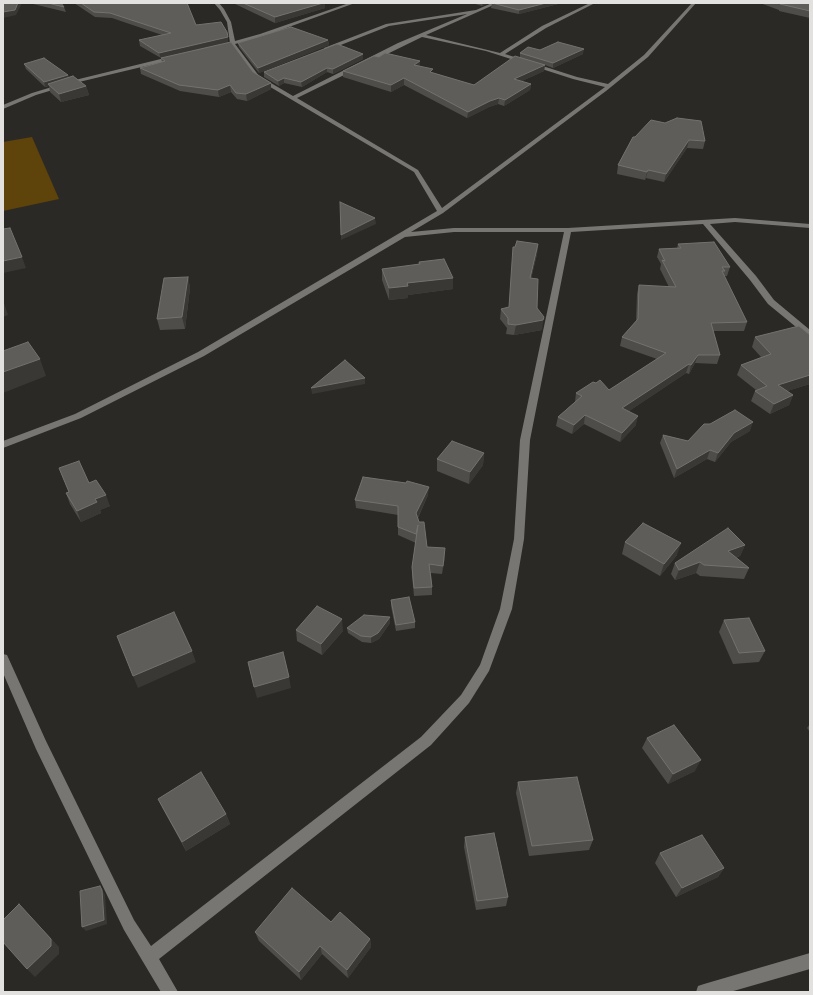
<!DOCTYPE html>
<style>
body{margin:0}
#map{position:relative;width:813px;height:995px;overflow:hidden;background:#2b2926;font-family:Ubuntu,sans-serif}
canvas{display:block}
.frame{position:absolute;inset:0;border:4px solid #e2e1df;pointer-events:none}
</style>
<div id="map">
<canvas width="813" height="995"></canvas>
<div class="frame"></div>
</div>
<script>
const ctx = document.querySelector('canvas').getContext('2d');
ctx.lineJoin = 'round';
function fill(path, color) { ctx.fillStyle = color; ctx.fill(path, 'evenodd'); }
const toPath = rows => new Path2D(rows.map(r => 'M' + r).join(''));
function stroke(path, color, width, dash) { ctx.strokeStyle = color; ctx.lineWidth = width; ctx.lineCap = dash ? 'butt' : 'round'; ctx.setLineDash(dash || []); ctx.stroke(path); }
fill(toPath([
 [32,137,59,199,3,211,3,142]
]), '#5e430a');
fill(toPath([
 [214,3,219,3,224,9,231,22,235,41,260,34,349,3,355,3,264,36,235,44,259,76,293,96,398,43,467,14,389,26,328,50,324,50,324,48,386,24,476,10,492,3,498,3,426,35,500,53,542,26,590,3,595,3,546,28,505,54,577,77,608,84,644,55,692,3,696,3,648,57,606,91,443,213,411,232,454,228,568,228,735,218,810,224,810,228,735,222,710,224,756,276,774,300,810,330,810,336,807,336,768,304,750,280,703,224,571,232,530,440,524,539,512,609,489,671,469,703,431,745,159,959,178,992,161,992,124,930,36,749,3,673,3,654,7,655,46,741,134,920,151,946,421,737,461,695,480,665,500,609,514,539,520,440,564,232,454,232,405,237,204,356,81,418,3,448,3,441,75,414,198,352,437,211,414,172,255,78,231,45,218,48,218,46,230,43,227,22,220,10,214,3],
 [422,37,486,51,573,79,605,87,442,208,418,170,297,98,422,37],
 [173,56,175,57,175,59,79,82,36,95,3,109,3,105,32,93,75,80,173,56],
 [810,953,810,969,730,992,696,992,698,986,704,984,810,953]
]), '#787673');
fill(toPath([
 [29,3,61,3,64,7,66,12],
 [74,3,187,3,196,25,227,32,228,43,253,72,271,89,247,101,237,99,231,92,219,97,180,91,141,74,140,68,162,62,161,58,140,46,139,40,162,35,112,18,95,17],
 [233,3,325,3,325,8,275,23],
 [472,3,488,3,482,6],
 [492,3,562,3,519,14,491,8],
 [760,3,810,3,810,18,779,11,779,10],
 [328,40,329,45,259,73,239,47,238,43],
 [540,50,583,54,553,68,545,65,544,71,522,81,531,84,530,90,504,106,498,104,489,107,467,118,404,85,391,92,343,77,343,71,379,57,420,61,420,66,432,73,474,85,520,57,520,53],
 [363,59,333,74,327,72,302,87,284,83,279,86,264,77,264,72],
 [24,64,68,75,69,77,86,86,89,95,61,102,50,92,49,86,45,87,26,69],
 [633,137,705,141,703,149,687,148,664,182,646,178,645,180,617,174,618,165],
 [538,244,537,254,531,279,542,330,514,335,506,334,507,328,500,319,501,309,509,307,515,247],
 [678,244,730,267,727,276,724,276,747,322,744,331,713,331,720,355,717,364,695,363,689,374,686,373,629,411,636,425,620,442,584,424,572,434,556,426,558,417,575,402,576,393,609,390,657,359,620,346,622,337,636,321,637,294,639,285,669,287,660,269,661,264,657,257,659,249,677,248],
 [419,262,453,278,453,289,408,295,408,298,389,300,382,280,382,269,418,265],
 [188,277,190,288,185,329,160,330,157,319],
 [810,335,810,384,787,391,793,395,789,405,770,414,751,401,755,391,756,390,737,375,741,365,761,357,752,347,755,337],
 [750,431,731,442,715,462,707,459,674,478,660,443,663,435,688,441],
 [484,453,483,465,469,484,437,471,437,459],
 [59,468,89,483,110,506,100,510,101,513,81,522,70,504,66,493,69,492],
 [428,495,418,518,427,547,445,557,442,574,431,573,432,587,432,595,414,596,412,576,412,567,416,543,398,535,398,515,356,508,355,500],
 [625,542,677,555,660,576,622,554],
 [745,545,740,556,736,558,749,568,744,579,700,576,696,573,675,580,671,574,675,563],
 [391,600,415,622,415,628,396,631,391,606],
 [724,620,765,651,759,662,733,664,719,632],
 [390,623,379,639,371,643,362,642,348,633,347,628],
 [296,630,343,631,322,655,297,641],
 [810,724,810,732,807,728],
 [647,738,695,771,668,784,642,748],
 [518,782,593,840,589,850,529,856,516,793],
 [158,799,226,814,230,824,186,851,163,809],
 [465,837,508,897,506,906,476,910,464,847],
 [660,853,724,868,718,877,676,897,655,863],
 [331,922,370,939,371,947,348,978,322,954,301,980,259,941,255,932]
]), '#4f4d4a');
fill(toPath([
 [18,3,22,3,16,15,3,18,3,12],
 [323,3,325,3,325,8,275,23,275,17],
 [483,3,488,3,482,6],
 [546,3,562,3,519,14,519,10],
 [228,37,228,43,161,59,159,53],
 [328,40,329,45,259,73,258,68],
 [584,49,583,54,553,68,553,63],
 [363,54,363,59,333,74,333,69],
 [420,61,420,67,414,65],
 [545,65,544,71,513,85,514,79],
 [327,68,327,72,302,87,301,82],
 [68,75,70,80,48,84,49,86,45,87,44,82],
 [284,78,284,83,279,86,278,81],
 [404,78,404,85,391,92,391,85],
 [271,83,271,89,247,101,246,94],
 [531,84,530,90,504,106,505,100],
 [230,85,231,92,219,97,218,90],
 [86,86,89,95,61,102,59,94],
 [499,98,498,104,489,107,467,118,468,112,490,101],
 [689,140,687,148,664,182,666,174],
 [648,170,646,178,645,180,647,172],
 [375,218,376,224,341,240,341,235],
 [538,244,537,254,528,289,530,278],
 [22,257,26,268,3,273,3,261],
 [188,277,190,288,185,329,182,317],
 [453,278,453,289,408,295,408,298,389,300,389,288,407,283],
 [3,300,8,315,3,317],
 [544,317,542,330,514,335,516,325],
 [698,355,695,363,689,374,691,365],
 [40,359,46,376,3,393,3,372],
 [689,364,686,373,620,417,622,408],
 [810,375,810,384,774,395,778,385],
 [365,378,365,384,312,394,311,388],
 [793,395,789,405,770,414,774,404],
 [585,415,584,424,572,434,574,425],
 [638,416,636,425,620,442,622,433],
 [753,422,750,431,731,442,715,462,718,453,734,433],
 [710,450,707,459,674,478,677,469],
 [484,453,483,465,469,484,470,472],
 [429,487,428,495,416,521,416,513],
 [106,495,110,506,100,510,101,513,81,522,77,511,95,499],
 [681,543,677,555,660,576,664,564],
 [745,545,740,556,723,562,728,551],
 [445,548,445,557,442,574,443,566],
 [700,562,696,573,675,580,679,570],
 [390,617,390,623,379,639,371,643,371,637],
 [342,619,343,631,322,655,321,644],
 [192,651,196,662,138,688,133,676],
 [289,677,291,688,257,698,254,687],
 [701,760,695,771,668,784,673,774],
 [226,814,230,824,186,851,182,842],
 [724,868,718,877,676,897,682,888],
 [100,886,105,895,107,924,86,931,82,927],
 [19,904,59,947,59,954,35,977,27,969],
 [370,939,371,947,348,978,347,970],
 [320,946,322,954,301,980,299,972]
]), '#3a3835');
const building = toPath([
 [3,3,18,3,15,10,3,12,3,3],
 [48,3,61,3,64,7,48,3],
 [81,3,187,3,196,25,221,22,227,32,228,37,159,53,139,40,171,33,110,13,94,12,81,3],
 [243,3,323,3,275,17,243,3],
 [492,3,546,3,519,10,492,3],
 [781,3,810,3,810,11,780,4,782,3,781,3],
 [291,27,328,40,258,68,238,43,291,27],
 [231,42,253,72,271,83,246,94,236,93,230,85,218,90,179,85,140,68,165,61,161,58,231,42],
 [558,42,584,49,553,63,520,53,528,47,540,50,558,42],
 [337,44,363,54,333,69,327,68,301,82,284,78,278,81,264,72,337,44],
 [385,53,420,61,414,65,433,69,430,72,474,85,515,56,545,65,514,79,531,84,505,100,499,98,490,101,468,112,404,78,391,85,343,71,374,56,379,57,385,53],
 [44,58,68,75,44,82,24,64,44,58],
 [73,76,86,86,59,94,48,84,73,76],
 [677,118,701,121,705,141,689,140,666,174,648,170,647,172,618,165,633,137,635,137,651,120,665,123,677,118],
 [340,202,375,218,341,235,340,202],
 [10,228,22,257,3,261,3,229,10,228],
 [517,241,538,244,530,278,538,279,537,308,544,317,543,320,516,325,508,324,508,318,501,309,509,307,513,247,515,247,517,241],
 [714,242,730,267,722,267,725,271,722,271,747,322,711,323,720,355,698,355,691,365,689,364,622,408,638,416,622,433,585,415,574,425,558,417,582,396,576,393,593,382,596,383,600,380,609,390,666,353,622,337,638,319,639,285,676,287,662,260,665,261,659,249,681,248,678,244,714,242],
 [444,259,453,278,407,283,408,286,389,288,382,269,420,264,419,262,444,259],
 [188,277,182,317,157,319,164,278,188,277],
 [799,326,810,335,810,375,778,385,793,395,774,404,755,391,767,386,741,365,771,354,755,337,799,326],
 [28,342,40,359,3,372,3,351,28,342],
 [345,360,365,378,311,388,345,360],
 [735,410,753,422,734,433,718,453,710,450,677,469,663,435,688,441,704,424,710,424,735,410],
 [452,441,484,453,470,472,437,459,452,441],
 [79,461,89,483,96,480,106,495,95,499,97,502,77,511,66,493,69,492,59,468,79,461],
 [363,477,406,483,407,481,429,487,416,513,419,522,424,522,427,547,445,548,443,566,429,564,432,587,414,588,412,567,418,525,416,534,398,527,398,506,355,500,363,477],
 [643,523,681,543,664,564,625,542,643,523],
 [728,528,745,545,728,551,749,568,704,565,700,562,679,570,675,563,728,528],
 [409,597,415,622,396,625,391,600,409,597],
 [317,606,342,619,321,644,296,630,317,606],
 [174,612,192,651,133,676,117,636,174,612],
 [364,615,390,617,378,633,371,637,361,636,347,628,364,615],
 [749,618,765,651,739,653,724,620,749,618],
 [283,652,289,677,254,687,248,662,283,652],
 [674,725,701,760,673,774,647,738,674,725],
 [201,772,226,814,182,842,158,799,201,772],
 [577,777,593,840,532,846,518,782,577,777],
 [494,833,508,897,477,901,465,837,494,833],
 [702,835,724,868,682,888,660,853,702,835],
 [100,886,102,890,104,920,82,927,80,891,100,886],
 [292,888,331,922,340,912,370,939,347,970,320,946,299,972,255,932,292,888],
 [19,904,51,939,51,946,27,969,3,942,3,920,19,904]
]);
fill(building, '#5f5d5a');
stroke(building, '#73726f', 1);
</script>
